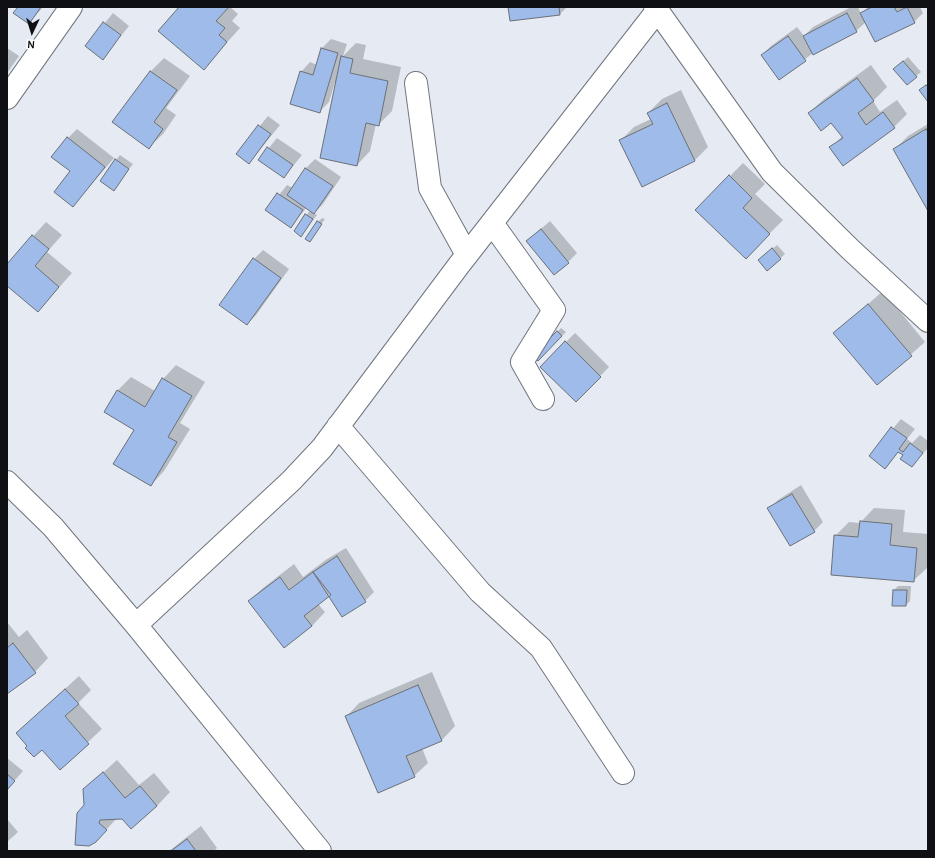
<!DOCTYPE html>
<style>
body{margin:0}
#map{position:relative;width:935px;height:858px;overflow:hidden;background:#e5eaf3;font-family:Karla,sans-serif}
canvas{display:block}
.frame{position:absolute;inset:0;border:8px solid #0e1013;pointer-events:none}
.north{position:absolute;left:12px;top:12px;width:40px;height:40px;-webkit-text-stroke:3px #fff;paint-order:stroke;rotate:184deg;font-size:11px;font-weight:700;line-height:16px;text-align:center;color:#0e1013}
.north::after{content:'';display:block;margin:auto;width:14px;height:18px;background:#0e1013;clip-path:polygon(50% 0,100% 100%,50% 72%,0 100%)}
</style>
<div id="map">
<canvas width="935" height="858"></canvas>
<div class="frame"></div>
<div class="north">N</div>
</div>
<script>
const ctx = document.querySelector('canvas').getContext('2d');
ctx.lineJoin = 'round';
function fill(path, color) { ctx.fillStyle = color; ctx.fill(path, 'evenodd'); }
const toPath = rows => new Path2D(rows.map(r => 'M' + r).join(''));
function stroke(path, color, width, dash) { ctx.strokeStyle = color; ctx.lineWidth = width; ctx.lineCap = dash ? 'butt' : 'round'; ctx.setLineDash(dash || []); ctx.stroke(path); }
fill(toPath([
 [19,7,43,7,29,23],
 [180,7,230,7,238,14,232,21,240,28,204,68],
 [509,7,567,7,560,14],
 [851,7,858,7,861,14,868,7,920,7,923,13,914,22,866,22,856,31,813,53,780,79,762,55,771,46,797,27,804,36,813,27],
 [113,13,129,26,103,58,86,46],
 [331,39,347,44,343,56,356,43,366,45,363,59,401,67,392,111,378,125,376,124,370,151,357,165,337,82,335,82,329,102,320,111,301,72,310,62,317,65,322,48],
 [7,48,19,56,7,73],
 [908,57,921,72,907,84,899,65],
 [164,58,190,76,166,108,176,115,163,134,149,147,114,122,151,71],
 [871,65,887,87,873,101,880,112,897,100,907,114,894,127,831,148,842,136,831,121,809,113,823,100],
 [681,90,708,147,695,160,642,185,621,140,634,127,651,119,648,113,662,99],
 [268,116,280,125,249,163,237,154],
 [928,124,928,209,894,150,908,136],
 [77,129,114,158,73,206,68,138],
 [277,138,302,155,284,177,259,160],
 [120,155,133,164,114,189,116,160],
 [315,159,341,177,323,204,314,213,317,215,301,235,306,215,311,210,307,207,291,226,267,210,287,185,293,188,306,168],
 [743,163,765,184,755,194,783,220,746,257,730,176],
 [322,218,325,219,309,241,318,222],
 [550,221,577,253,568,262,527,241],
 [46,222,62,235,47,252,72,273,38,311,7,285,7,265],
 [777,245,785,254,768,270,764,256],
 [263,250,289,269,256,315,247,324,254,259],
 [883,291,925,342,877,384,835,333],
 [561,328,566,332,538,360,534,356],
 [575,333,609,367,576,401,541,367],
 [176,365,205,382,180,423,190,429,164,471,151,485,136,429,118,390,131,377,155,391,163,379],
 [901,419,915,429,907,439,912,443,920,435,928,441,928,448,912,466,904,455,899,451,885,467,870,456],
 [801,485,823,522,814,531,769,509,778,500],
 [874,508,905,510,903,532,928,534,927,568,913,581,835,536,849,522,860,523],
 [346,548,374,592,365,601,329,595,318,604,325,612,312,626,249,601,263,588,294,564,303,577,327,559],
 [898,586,911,586,910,601,906,605,894,590],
 [7,622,19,637,27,630,48,658,35,672,7,693],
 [432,672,455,726,442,740,422,748,428,763,414,776,346,717,359,703],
 [79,676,91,690,78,703,102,729,60,768,42,748,29,746,17,733],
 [7,758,23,771,7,789],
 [117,760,139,785,154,773,170,792,157,806,117,818,95,842,85,806,84,790],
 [7,819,18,832,7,842],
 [201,826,217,848,214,851,169,851]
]), '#0003');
const building = toPath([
 [18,7,41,7,29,24,13,13,18,7],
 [179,7,229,7,216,21,225,28,219,35,227,42,204,70,158,31,179,7],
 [508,7,559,7,560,15,510,21,508,7],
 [872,7,894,7,897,12,907,7,915,23,875,42,860,13,872,7],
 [847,13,857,32,813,55,803,36,847,13],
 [103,22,121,35,103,60,85,46,103,22],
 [788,36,806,61,779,80,761,55,788,36],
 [321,48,338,53,320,113,290,104,300,71,313,75,321,48],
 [341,56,353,59,350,73,388,81,379,126,366,123,357,166,320,158,341,56],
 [903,61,917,77,907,85,893,69,903,61],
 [150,71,177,90,154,122,163,129,149,149,112,122,150,71],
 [857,78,874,101,858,113,866,125,883,112,895,128,843,166,829,147,843,138,831,123,821,131,808,113,857,78],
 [926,85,928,87,928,102,919,90,926,85],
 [667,103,695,161,642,187,619,140,653,124,647,113,667,103],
 [258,125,271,134,249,164,236,154,258,125],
 [926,129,928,132,928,211,893,149,926,129],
 [67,137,105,167,73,207,54,192,70,171,51,157,67,137],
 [267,147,293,165,284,178,258,160,267,147],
 [115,159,129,169,114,191,100,181,115,159],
 [305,168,333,186,314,214,287,195,305,168],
 [729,175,752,198,743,208,770,234,746,259,695,210,729,175],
 [277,193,303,210,291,228,265,210,277,193],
 [305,214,313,219,301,237,294,231,305,214],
 [317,221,322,224,310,242,305,239,317,221],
 [541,229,569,263,554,275,526,241,541,229],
 [32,235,49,249,35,266,59,287,38,312,7,286,7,264,32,235],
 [772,248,781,259,767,271,758,260,772,248],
 [253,258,281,278,247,325,219,305,253,258],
 [868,304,912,356,877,385,833,333,868,304],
 [557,331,562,336,538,361,532,356,557,331],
 [565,341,601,377,576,402,540,367,565,341],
 [162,378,192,396,168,437,177,442,151,486,113,464,134,430,104,412,117,390,145,407,162,378],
 [891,427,907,438,899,449,903,452,910,443,923,453,912,467,900,459,903,455,898,452,885,469,869,456,891,427],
 [792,494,815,532,790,546,767,508,792,494],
 [860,521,892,524,890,545,917,548,914,582,831,575,834,535,858,537,860,521],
 [337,556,366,602,342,617,313,572,337,556],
 [313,572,331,595,304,616,312,626,284,648,248,601,280,577,289,590,313,572],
 [893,590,907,590,906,606,892,606,893,590],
 [13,643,36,673,7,694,7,648,13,643],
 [418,685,442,741,406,756,415,777,378,793,345,716,418,685],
 [65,689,79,704,65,716,89,744,60,770,42,750,34,757,25,748,27,746,16,733,65,689],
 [103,772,125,798,140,786,157,806,131,829,122,819,100,820,99,823,107,830,96,842,89,846,75,845,77,813,84,805,83,789,103,772],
 [7,774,15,781,7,790,7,774],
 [187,839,196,851,171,851,187,839]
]);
fill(building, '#9ebbe9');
stroke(building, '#6b7077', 1);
const street = toPath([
 [655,7,772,172,850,249,928,321],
 [416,83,430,188,467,255],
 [7,98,71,7],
 [492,223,554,310,522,362,543,399],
 [338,426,480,592,541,648,623,773],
 [7,482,53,527,136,625,320,851],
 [136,625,291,481,322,448,459,265,657,11]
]);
stroke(street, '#70757d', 24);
stroke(street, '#fff', 22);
</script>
